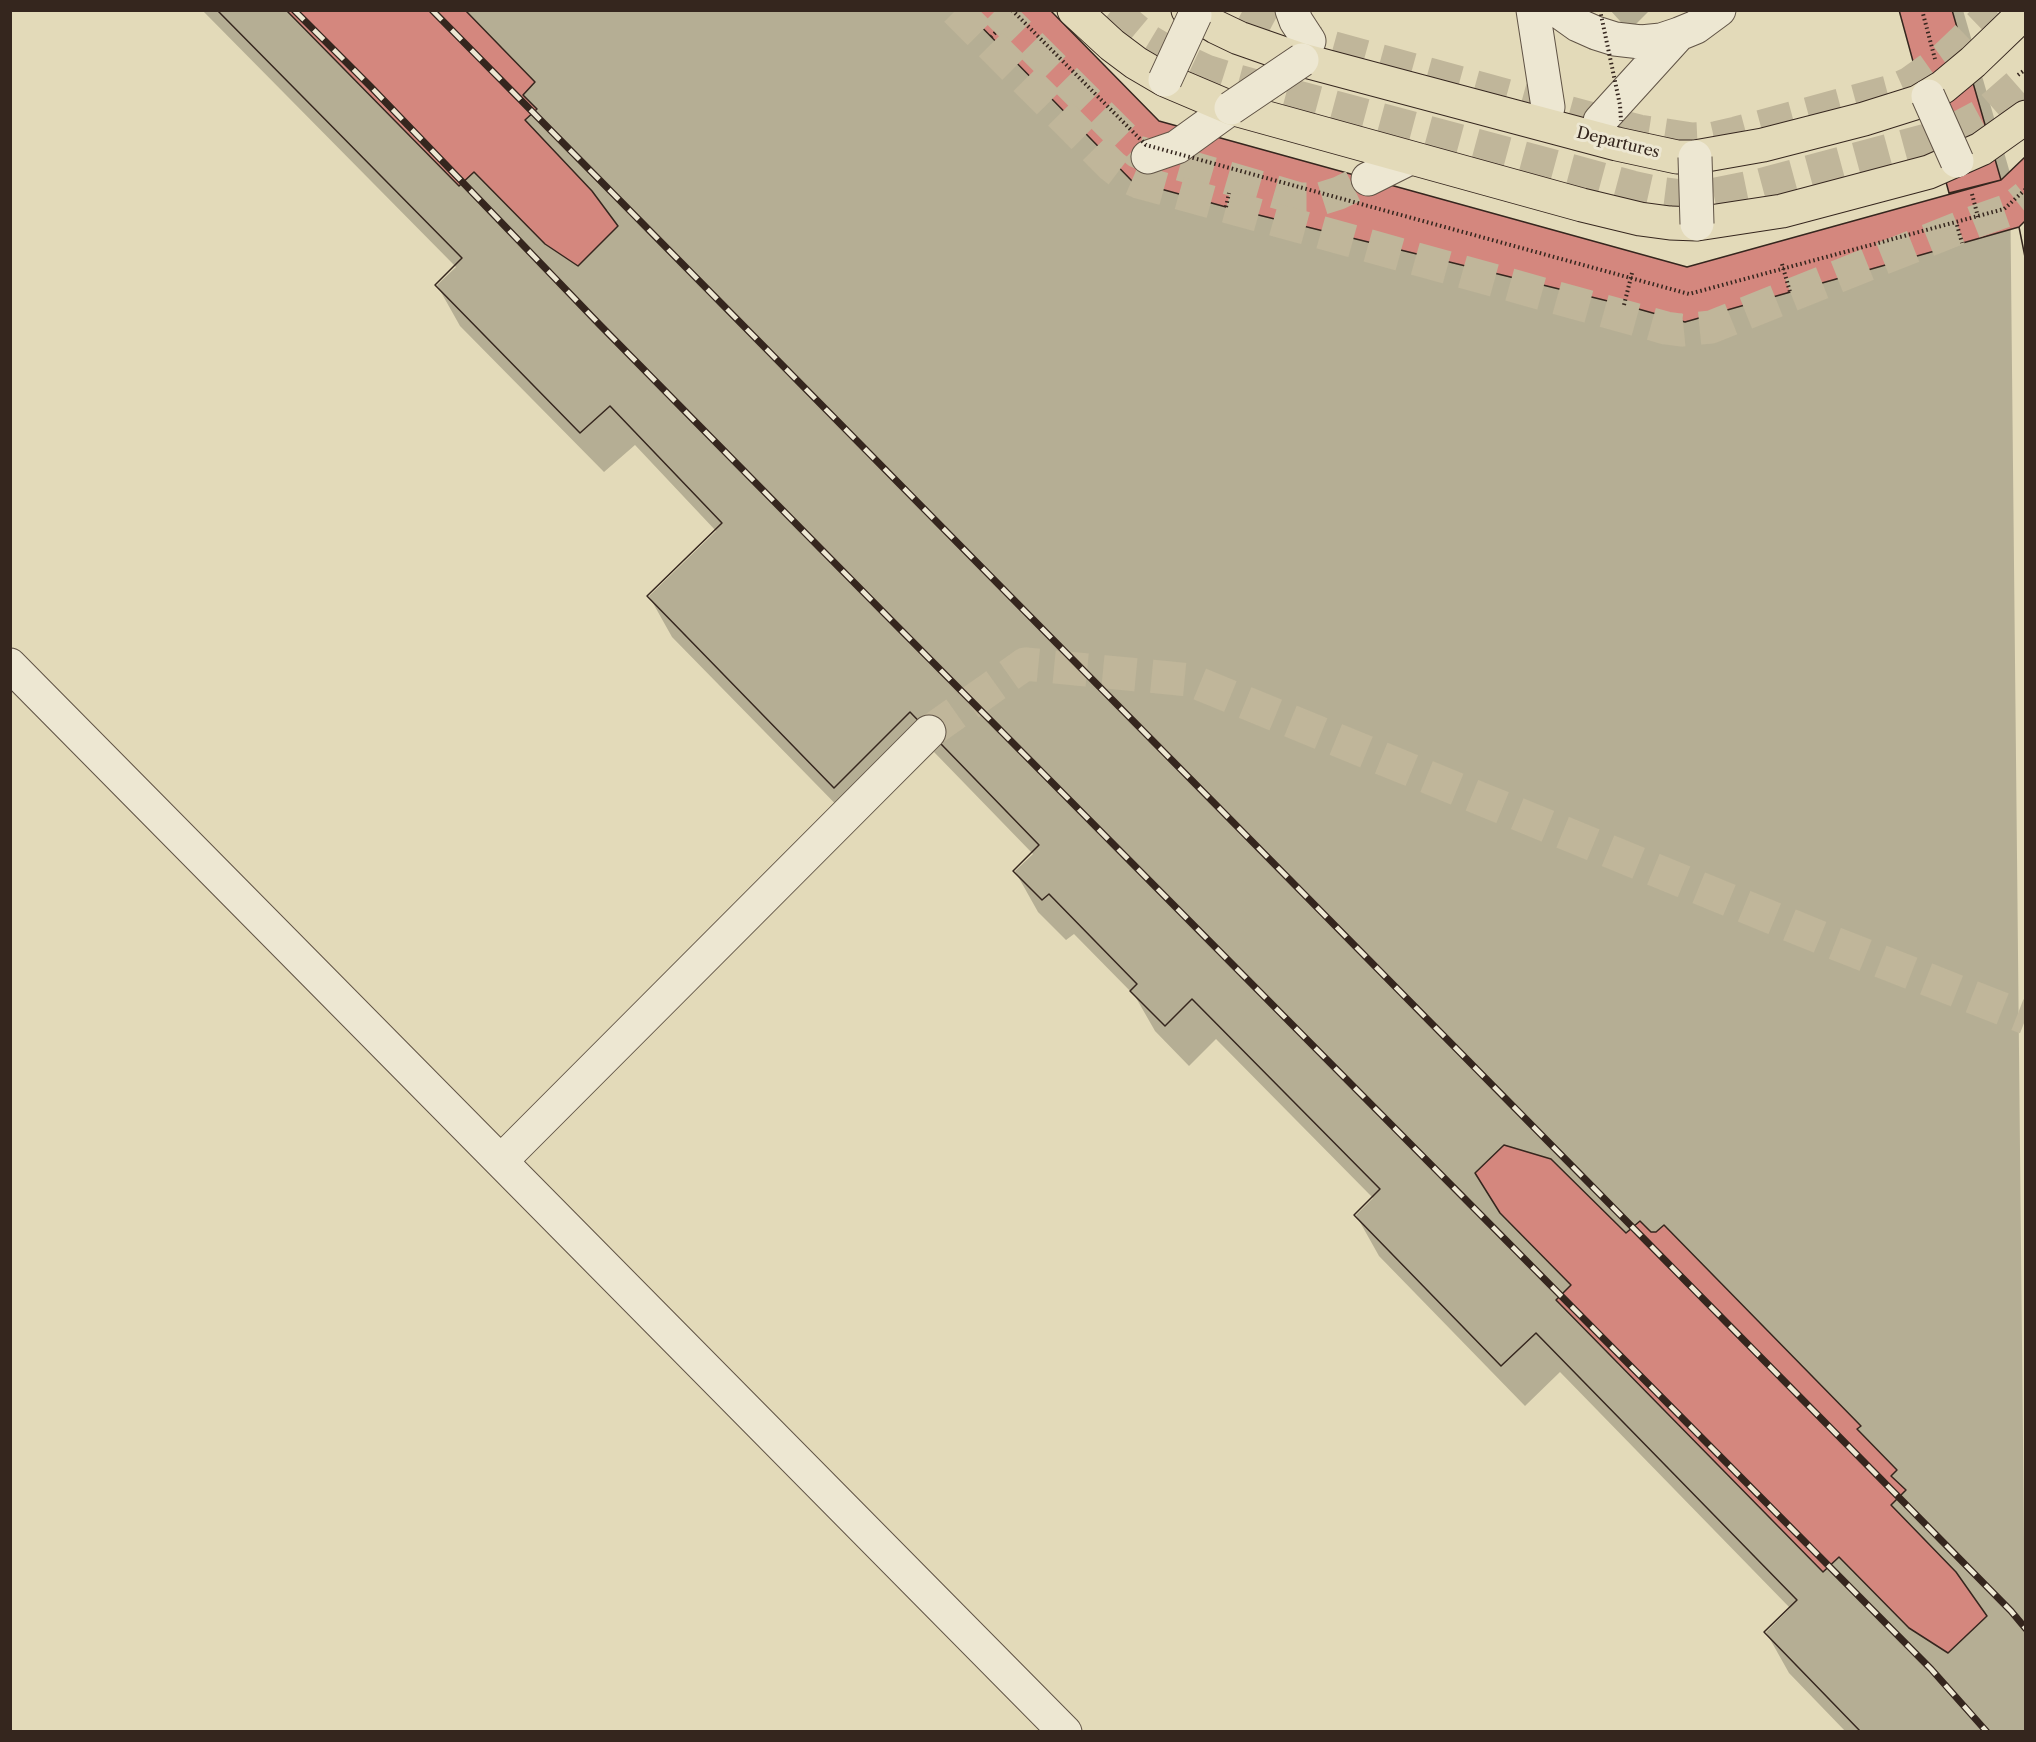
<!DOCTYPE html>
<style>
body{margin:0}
#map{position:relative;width:2036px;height:1742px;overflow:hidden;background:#e3dab9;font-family:"Libre Caslon Text",serif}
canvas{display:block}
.frame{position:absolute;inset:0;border:12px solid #35261e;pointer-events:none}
</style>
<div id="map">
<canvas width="2036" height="1742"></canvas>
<div class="frame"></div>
</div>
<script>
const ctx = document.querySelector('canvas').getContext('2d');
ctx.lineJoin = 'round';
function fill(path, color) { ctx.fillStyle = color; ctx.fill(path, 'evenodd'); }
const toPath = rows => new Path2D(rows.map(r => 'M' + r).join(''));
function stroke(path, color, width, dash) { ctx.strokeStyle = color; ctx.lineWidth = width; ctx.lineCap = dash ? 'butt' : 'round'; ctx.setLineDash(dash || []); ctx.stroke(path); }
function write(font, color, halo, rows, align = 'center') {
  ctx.font = font + ' "Libre Caslon Text",serif'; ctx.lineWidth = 6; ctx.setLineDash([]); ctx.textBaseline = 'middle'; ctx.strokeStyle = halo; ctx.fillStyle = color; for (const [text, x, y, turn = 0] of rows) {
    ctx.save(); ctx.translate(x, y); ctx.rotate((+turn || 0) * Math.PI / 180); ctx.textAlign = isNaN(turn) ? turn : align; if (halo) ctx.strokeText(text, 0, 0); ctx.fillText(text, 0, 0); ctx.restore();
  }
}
fill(toPath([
 [202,10,1048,10,1158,122,1687,269,1952,195,1900,10,1963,10,2010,173,2026,1732,1846,1732,1789,1673,1766,1632,1790,1608,1560,1372,1525,1406,1379,1256,1356,1215,1373,1198,1216,1039,1189,1066,1155,1031,1135,996,1074,934,1066,940,1038,912,1015,871,1033,854,934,752,858,827,672,637,649,596,716,531,635,445,604,472,460,326,437,285,456,267],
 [1610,10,1650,10,1629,31]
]), '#0003');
const building = toPath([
 [217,10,965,10,1132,181,1226,207,1624,305,1685,322,2019,227,2026,262,2026,1732,1861,1732,1764,1632,1797,1600,1536,1333,1501,1366,1354,1215,1380,1189,1192,999,1165,1026,1130,991,1137,984,1049,894,1042,900,1013,871,1039,845,910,712,834,788,647,596,722,523,610,406,580,433,435,285,462,258,217,10],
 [217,10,965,10,1132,181,1226,207,1624,305,1685,322,2019,227,2026,262,2026,1732,1861,1732,1764,1632,1797,1600,1536,1333,1501,1366,1354,1215,1380,1189,1192,999,1165,1026,1130,991,1137,984,1049,894,1042,900,1013,871,1039,845,910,712,834,788,647,596,722,523,610,406,580,433,435,285,462,258,217,10],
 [286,10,465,10,535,82,523,95,537,109,525,120,592,191,618,226,578,266,545,244,474,172,459,186,286,10],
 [965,10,1050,10,1159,121,1687,267,2001,180,2026,156,2026,220,2019,227,1685,322,1624,305,1226,207,1132,181,965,10],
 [1899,10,1952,10,2001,180,1949,193,1899,10],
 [2026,220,2026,262,2019,227,2026,220],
 [2026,220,2026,262,2019,227,2026,220],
 [1504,1145,1551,1159,1626,1233,1640,1221,1651,1232,1656,1232,1664,1225,1861,1426,1857,1429,1897,1470,1891,1476,1906,1490,1891,1505,1956,1572,1987,1616,1948,1653,1909,1628,1839,1557,1823,1572,1556,1300,1571,1285,1500,1213,1475,1173,1504,1145]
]);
fill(building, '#d4877e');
stroke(building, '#35261e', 1.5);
stroke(toPath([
 [996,10,1138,152,1300,199,1320,199,1339,193,1368,179],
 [929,732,1025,664,1190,680,1829,941,2026,1018]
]), '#c0b69a', 33, [33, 16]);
stroke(toPath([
 [956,10,1112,166,1125,176,1139,182,1666,328,1681,330,1711,327,1974,222,2011,209,2026,197],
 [1112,10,1149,41,1174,56,1206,71,1234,80,1632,187,1659,193,1683,196,1706,196,1760,185,1945,135,1986,113,2026,78],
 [1243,10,1285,32,1309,41,1600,121,1639,131,1692,139,1714,138,1736,133,1892,91,1910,83,1945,58,1995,10]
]), '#c0b69a', 33, [33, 16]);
const minor = toPath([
 [1292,10,1296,21,1309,41],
 [1533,10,1548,107],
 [1557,10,1578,25,1596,33,1615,39,1641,42,1661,40,1679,34,1696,27,1719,10],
 [1600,121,1679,34],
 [1148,157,1177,147,1231,108],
 [1368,179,1410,158],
 [10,665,1065,1732],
 [501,1161,929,732]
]);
const major = toPath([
 [1074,10,1112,45,1136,63,1165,80,1231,108,1582,205,1640,219,1670,223,1697,224,1782,211,1929,172,1981,149,2026,117],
 [1188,10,1216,27,1239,38,1302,60,1617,144,1677,157,1695,157,1763,145,1864,119,1918,102,1943,87,1973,62,2026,11]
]);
stroke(minor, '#605345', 35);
stroke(major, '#35261e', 35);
stroke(toPath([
 [991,37,996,32],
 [2018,75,2026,69],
 [1226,207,1229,193],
 [1957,225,1962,243],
 [1782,264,1790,292],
 [1624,305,1632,273]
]), '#35261e', 4, [1.5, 3]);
stroke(minor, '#ede7d2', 33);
stroke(major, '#e3dab9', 33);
const rail = toPath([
 [294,10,371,87,599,324,891,620,1931,1669,1987,1732],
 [432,10,2011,1611,2026,1629]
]);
stroke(rail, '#35261e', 7);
stroke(rail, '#ede7d2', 4.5, [14]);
const minorBridge = toPath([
 [1165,80,1195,15],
 [1928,96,1957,161],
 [1231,108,1302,60],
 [1695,157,1697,224]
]);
stroke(minorBridge, '#605345', 35, []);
stroke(toPath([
 [1012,10,1146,145,1689,294,2004,209,2026,189],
 [1600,10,1620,105,1621,121],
 [1922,10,1935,59],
 [1972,194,1978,217]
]), '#35261e', 4, [1.5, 3]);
stroke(minorBridge, '#ede7d2', 33);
write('16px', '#35261e', '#ede7d2', [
 ["Departures",1618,143,14]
]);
</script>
